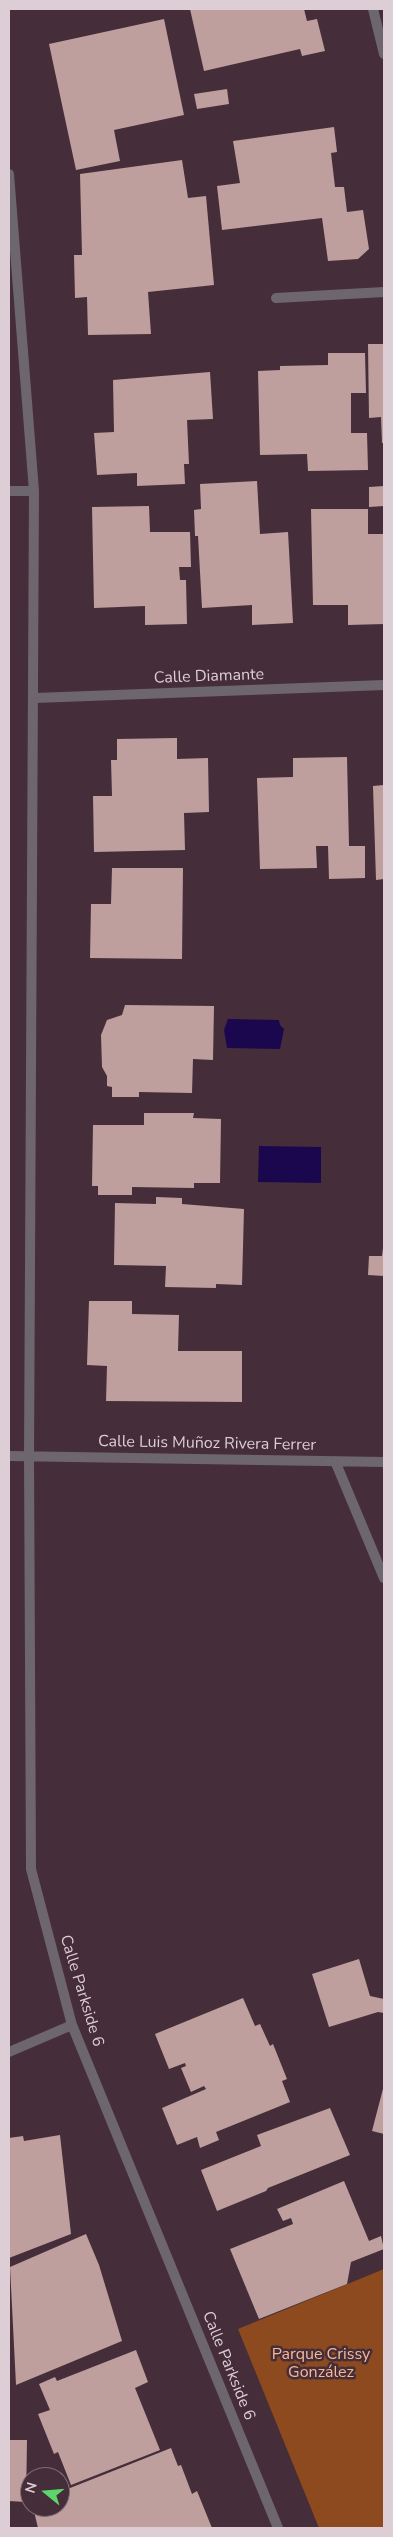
<!DOCTYPE html>
<meta charset="utf-8">
<style>
body{margin:0}
#map{position:relative;width:393px;height:2537px;overflow:hidden;background:#452e39;font-family:"Nunito Sans",sans-serif}
canvas{display:block}
.frame{position:absolute;inset:0;border:10px solid #ddced5;pointer-events:none}
.north{position:absolute;left:20px;top:2467px;width:50px;height:50px;box-sizing:border-box;background:#452e39;border:1px solid #826e77;border-radius:50%;rotate:287deg;font-size:14px;font-weight:700;line-height:20px;text-align:center;color:#ddced5}
.north::after{content:'';display:block;margin:auto;width:18px;height:22px;background:#5dd56c;clip-path:polygon(50% 0,100% 100%,50% 72%,0 100%)}
</style>
<div id="map">
<canvas width="393" height="2537"></canvas>
<div class="frame"></div>
<div class="north">N</div>
</div>
<script>
const ctx = document.querySelector('canvas').getContext('2d');
ctx.lineJoin = 'round';
function fill(path, color) { ctx.fillStyle = color; ctx.fill(path, 'evenodd'); }
const toPath = rows => new Path2D(rows.map(r => 'M' + r).join(''));
function stroke(path, color, width, dash) { ctx.strokeStyle = color; ctx.lineWidth = width; ctx.lineCap = dash ? 'butt' : 'round'; ctx.setLineDash(dash || []); ctx.stroke(path); }
function write(font, color, halo, rows, align = 'center') {
  ctx.font = font + ' "Nunito Sans",sans-serif'; ctx.lineWidth = 5; ctx.setLineDash([]); ctx.textBaseline = 'middle'; ctx.strokeStyle = halo; ctx.fillStyle = color; for (const [text, x, y, turn = 0] of rows) {
    ctx.save(); ctx.translate(x, y); ctx.rotate((+turn || 0) * Math.PI / 180); ctx.textAlign = isNaN(turn) ? turn : align; if (halo) ctx.strokeText(text, 0, 0); ctx.fillText(text, 0, 0); ctx.restore();
  }
}
fill(toPath([
 [384,2269,384,2528,319,2528,238,2329]
]), '#8c4a1e');
fill(toPath([
 [228,1019,279,1020,280,1025,284,1029,280,1049,227,1048,224,1030],
 [259,1146,321,1147,321,1183,258,1182]
]), '#1b074e');
fill(toPath([
 [190,9,304,9,307,21,317,19,325,51,302,56,300,49,204,71],
 [164,19,184,115,114,130,120,161,76,170,49,44],
 [227,89,229,104,197,109,194,94],
 [334,127,337,152,331,153,335,187,344,187,347,212,363,210,369,249,358,259,328,261,322,218,222,230,217,186,240,183,233,141],
 [182,160,188,198,206,196,214,285,148,292,151,334,88,335,87,297,75,298,74,255,82,255,80,174],
 [368,344,384,344,384,443,382,443,381,417,369,418],
 [328,353,365,353,366,393,351,393,351,433,367,433,368,470,308,471,307,454,260,455,258,371,280,370,280,366,328,365],
 [210,372,213,419,187,420,189,464,184,464,185,484,137,486,137,473,97,475,94,433,114,432,113,380],
 [257,481,260,534,288,532,293,623,252,625,252,605,202,608,198,536,195,536,194,510,201,509,200,484],
 [384,486,384,506,369,507,369,487],
 [149,506,150,532,190,532,191,567,179,567,180,580,186,580,187,624,145,625,145,606,94,608,92,507],
 [311,509,368,509,368,534,384,534,384,624,348,625,348,605,313,605],
 [177,738,177,759,208,758,209,812,184,813,185,850,94,852,93,796,112,796,111,760,117,760,117,739],
 [347,757,349,846,365,846,365,878,329,879,328,846,316,846,317,868,260,869,257,778,293,777,293,758],
 [384,785,384,879,376,880,373,786],
 [112,868,183,868,182,959,90,958,91,904,111,904],
 [125,1005,214,1006,213,1060,193,1059,192,1093,139,1092,139,1097,112,1097,112,1087,107,1086,107,1076,102,1067,101,1035,107,1020,122,1015],
 [144,1113,194,1113,193,1118,221,1119,220,1183,194,1183,194,1188,132,1187,132,1195,98,1195,98,1186,92,1186,93,1125,144,1125],
 [156,1197,182,1198,182,1204,244,1209,242,1285,216,1284,216,1288,165,1287,166,1266,114,1265,115,1203,156,1204],
 [383,1248,384,1276,368,1275,369,1256,382,1256],
 [89,1301,132,1301,132,1314,179,1315,178,1351,242,1351,242,1402,106,1401,107,1366,87,1365],
 [359,1959,370,1996,384,1999,384,2013,378,2012,329,2027,312,1974],
 [243,1998,255,2026,260,2024,270,2046,273,2044,287,2079,282,2081,290,2102,216,2132,219,2140,200,2148,197,2137,177,2145,162,2108,206,2089,204,2086,191,2092,181,2068,186,2066,185,2063,169,2069,155,2034],
 [384,2085,384,2134,372,2131],
 [330,2108,350,2155,268,2188,266,2191,217,2211,201,2170,261,2146,257,2135],
 [60,2135,71,2234,9,2258,9,2138,23,2136,24,2141],
 [344,2181,369,2241,381,2236,384,2249,351,2262,347,2284,259,2319,230,2249,293,2224,291,2218,283,2221,277,2209],
 [86,2234,99,2265,122,2341,16,2385,10,2267],
 [136,2350,148,2382,135,2388,160,2450,71,2485,58,2452,54,2454,38,2414,50,2410,39,2384,55,2377,57,2381],
 [9,2440,27,2440,26,2502,9,2501],
 [171,2448,178,2466,181,2465,192,2494,197,2491,212,2528,38,2528,33,2507,60,2507,60,2492]
]), '#be9f9e');
stroke(toPath([
 [373,9,384,54],
 [9,174,34,491,29,1456,31,1869,72,2025,278,2528],
 [276,298,384,292],
 [9,491,34,491],
 [35,698,384,685],
 [9,1456,384,1462],
 [335,1461,384,1578],
 [9,2052,72,2025]
]), '#6d666f', 10);
write('16px', '#ddced5', '#452e39', [
 ["Calle Diamante",209,677,-2],
 ["Calle Luis Muñoz Rivera Ferrer",207,1444,1],
 ["Calle Parkside 6",81,1991,73],
 ["Calle Parkside 6",228,2366,68]
]);
write('16px', '#f7b894', '#452e39', [
 ["Parque Crissy",321,2355],
 ["González",321,2373]
]);
</script>
